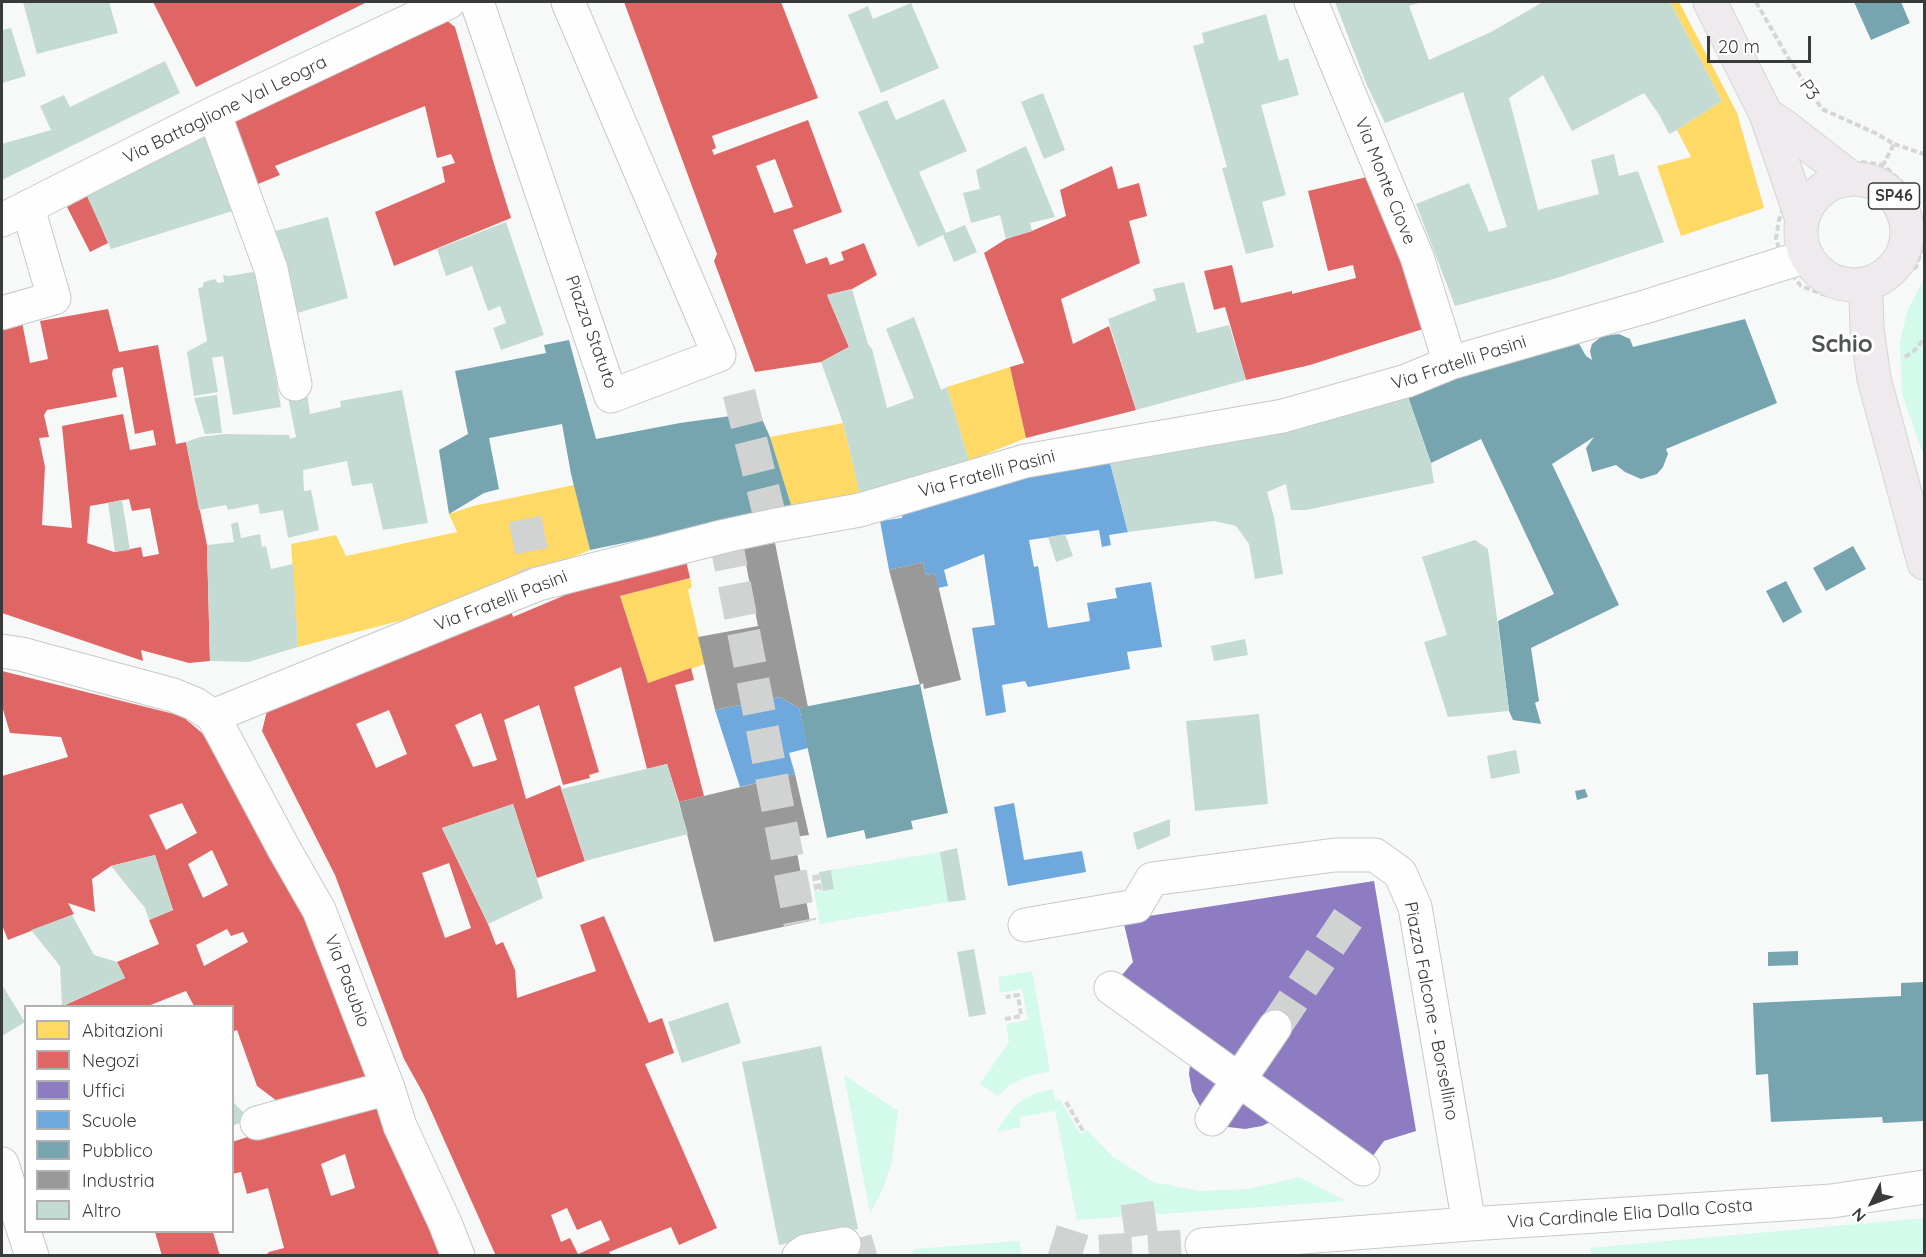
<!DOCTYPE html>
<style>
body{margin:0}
#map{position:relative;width:1926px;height:1257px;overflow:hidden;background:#f6f9f8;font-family:Quicksand,sans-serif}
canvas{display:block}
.frame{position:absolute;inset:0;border:3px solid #393b3a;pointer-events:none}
.legend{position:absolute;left:24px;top:1005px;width:210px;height:228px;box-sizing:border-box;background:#fff;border:2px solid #b0b1b0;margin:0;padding:8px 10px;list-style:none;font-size:18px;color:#393b3a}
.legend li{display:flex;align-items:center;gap:12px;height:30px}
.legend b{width:30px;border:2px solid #b0b1b0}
.north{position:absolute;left:1842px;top:1173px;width:60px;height:60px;-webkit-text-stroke:4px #fff;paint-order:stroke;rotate:228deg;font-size:16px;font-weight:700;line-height:24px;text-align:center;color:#393b3a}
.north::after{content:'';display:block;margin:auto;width:21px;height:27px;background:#393b3a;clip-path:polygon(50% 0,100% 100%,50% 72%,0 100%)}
.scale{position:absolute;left:1707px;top:36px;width:104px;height:27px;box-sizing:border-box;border:3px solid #393b3a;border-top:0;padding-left:8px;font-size:18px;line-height:21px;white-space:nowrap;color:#393b3a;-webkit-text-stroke:4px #fff;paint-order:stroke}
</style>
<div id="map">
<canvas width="1926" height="1257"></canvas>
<div class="frame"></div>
<ul class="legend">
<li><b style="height:16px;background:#ffd966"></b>Abitazioni</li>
<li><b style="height:16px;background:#e06666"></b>Negozi</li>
<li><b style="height:16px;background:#8e7cc3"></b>Uffici</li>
<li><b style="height:16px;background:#6fa8dc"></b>Scuole</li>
<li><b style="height:16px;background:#76a5af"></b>Pubblico</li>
<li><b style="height:16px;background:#999"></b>Industria</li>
<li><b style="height:16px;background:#c4dbd3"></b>Altro</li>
</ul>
<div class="north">N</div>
<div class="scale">20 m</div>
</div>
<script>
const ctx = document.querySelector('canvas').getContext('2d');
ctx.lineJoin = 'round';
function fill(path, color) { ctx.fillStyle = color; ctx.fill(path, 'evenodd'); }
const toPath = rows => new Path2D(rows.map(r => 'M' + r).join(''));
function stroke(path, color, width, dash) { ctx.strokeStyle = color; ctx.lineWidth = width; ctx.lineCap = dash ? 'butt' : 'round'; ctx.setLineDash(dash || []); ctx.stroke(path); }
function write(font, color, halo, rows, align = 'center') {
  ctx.font = font + ' Quicksand,sans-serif'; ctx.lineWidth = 6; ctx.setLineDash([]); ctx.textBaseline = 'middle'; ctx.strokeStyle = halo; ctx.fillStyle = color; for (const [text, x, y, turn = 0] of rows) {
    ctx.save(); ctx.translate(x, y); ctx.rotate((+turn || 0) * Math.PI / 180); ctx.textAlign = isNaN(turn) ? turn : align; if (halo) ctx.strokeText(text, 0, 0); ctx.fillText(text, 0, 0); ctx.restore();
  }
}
fill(toPath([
 [1924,279,1924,457,1902,394,1900,342,1908,309],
 [940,852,948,902,820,924,814,892,834,889,831,870],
 [1032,971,1050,1071,1029,1076,1009,1085,998,1096,980,1084,1009,1042,1006,1024,1028,1020,1022,989,1000,993,998,977],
 [844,1075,898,1111,892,1161,882,1191,870,1213],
 [1053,1089,1055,1101,1060,1100,1080,1134,1087,1130,1113,1157,1153,1182,1199,1191,1249,1189,1299,1177,1346,1201,1077,1220,1055,1111,1019,1117,1021,1127,996,1132,1006,1117,1018,1103,1036,1093],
 [1924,1218,1924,1255,1592,1256,1590,1248],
 [1019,1241,1022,1255,910,1255,915,1249]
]), '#d3faea');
fill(toPath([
 [1670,2,1679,2,1737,113,1764,208,1681,236,1657,166,1691,157,1677,130,1722,101],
 [1010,367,1026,438,969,461,947,387],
 [843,423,861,499,792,508,770,437],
 [574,485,590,550,490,591,403,620,298,647,291,544,336,535,346,556,457,532,449,514,473,506],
 [690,578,692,587,688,590,705,664,648,683,620,596]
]), '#ffd966');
fill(toPath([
 [153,2,367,2,196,87],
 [624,2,737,2,737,3,742,2,781,2,818,98,712,136,716,148,712,150,714,155,808,120,842,212,793,230,806,264,827,257,830,265,844,260,841,252,864,243,877,275,852,289,827,295,849,347,821,362,755,372,714,261,717,254],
 [775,159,793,207,774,213,756,166],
 [441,16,455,27,494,164,511,218,394,266,375,212,445,182,442,167,455,163,451,154,437,158,425,106,275,166,280,175,258,184,230,117],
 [1112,166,1118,189,1139,183,1147,216,1129,221,1140,263,1061,299,1073,344,1109,326,1136,410,1026,438,1010,367,1024,363,984,253,1006,239,1032,231,1066,216,1060,190],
 [1371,176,1400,247,1423,329,1310,365,1246,380,1225,307,1214,310,1204,271,1232,265,1241,303,1292,291,1292,294,1356,278,1353,265,1328,271,1308,191],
 [88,196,108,243,90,252,67,207],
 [108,309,119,352,158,345,176,444,186,442,207,545,210,661,189,663,141,650,143,661,2,613,2,326,22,322,30,363,48,359,40,321],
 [123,367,135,434,153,430,156,445,130,450,123,414,62,426,72,528,42,525,45,467,39,438,49,437,44,415,47,410,117,397,112,374,113,369],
 [129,499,132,511,150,508,159,554,143,557,141,547,114,552,87,543,90,506],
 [686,561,690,578,620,596,648,683,691,668,694,680,675,685,704,796,679,802,667,764,647,769,621,667,574,687,599,772,589,775,590,778,563,785,539,705,504,720,526,799,560,785,585,861,537,878,513,804,442,828,488,924,496,945,503,942,515,970,517,998,596,971,580,925,604,916,649,1023,662,1018,674,1053,645,1064,717,1228,679,1245,671,1227,609,1252,611,1256,496,1256,424,1095,404,1059,335,875,262,731,267,711,510,607,513,617,570,593,570,590],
 [389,710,407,754,376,768,356,724],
 [481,713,497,760,473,767,455,725],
 [449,863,471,928,445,938,422,873],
 [567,1208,577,1230,601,1220,610,1240,578,1254,570,1238,561,1242,551,1215],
 [2,671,182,716,202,733,320,921,371,1079,285,1107,257,1086,237,1030,232,1032,232,1006,194,1006,186,991,148,1006,63,1006,125,978,117,962,159,944,149,920,173,910,155,855,111,866,92,879,95,912,68,903,74,914,8,940,2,925,2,776,68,757,61,737,10,733,2,706],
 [182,803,197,833,166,850,149,815],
 [212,850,228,885,203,898,188,864],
 [227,929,231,936,243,932,248,942,204,966,196,945],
 [374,1096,444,1256,265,1256,269,1252,284,1248,268,1188,247,1194,241,1172,232,1174,232,1142],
 [345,1154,355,1188,331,1196,321,1164],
 [155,1232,213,1232,220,1256,162,1256]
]), '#e06666');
fill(toPath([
 [1374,881,1416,1131,1384,1141,1363,1169,1278,1118,1262,1126,1245,1129,1228,1127,1212,1119,1200,1106,1192,1091,1189,1074,1191,1057,1111,988,1133,962,1123,920]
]), '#8e7cc3');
fill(toPath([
 [1108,455,1128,532,1109,535,1111,545,1102,547,1099,530,1029,540,1034,567,1038,566,1048,628,1090,621,1087,603,1117,598,1115,588,1151,582,1162,647,1127,652,1130,669,1028,687,1025,681,1002,685,1006,712,986,716,972,628,995,625,984,554,944,570,948,586,938,588,935,573,926,575,923,562,889,570,880,521,902,518,903,513,952,484],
 [780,697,799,708,808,748,789,753,795,774,740,787,715,710],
 [1014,803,1024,860,1082,851,1086,872,1008,886,994,807]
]), '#6fa8dc');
fill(toPath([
 [1854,2,1901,2,1910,23,1871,40],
 [1745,319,1777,403,1666,449,1668,454,1663,467,1657,474,1641,479,1625,472,1616,465,1592,472,1586,448,1594,437,1552,464,1619,605,1531,648,1539,701,1535,703,1541,724,1513,720,1509,711,1498,621,1554,594,1481,439,1431,463,1406,391,1578,342,1586,356,1592,360,1590,351,1592,344,1601,337,1611,335,1619,334,1630,339,1633,347],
 [569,340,596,439,680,423,759,412,770,437,792,508,590,550,571,474,562,424,489,438,499,489,484,493,449,514,439,450,468,434,455,371,546,353,544,345],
 [1853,546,1866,569,1826,591,1813,568],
 [1786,581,1802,612,1783,623,1766,591],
 [920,684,948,813,911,821,913,829,866,839,864,830,827,838,799,708],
 [1585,789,1588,797,1577,800,1575,791],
 [1798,951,1798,965,1768,966,1768,952],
 [1924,982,1924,1121,1883,1123,1882,1117,1771,1122,1768,1074,1756,1075,1753,1003,1901,996,1901,983]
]), '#76a5af');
fill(toPath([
 [775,543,808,707,799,708,780,697,715,710,698,637,758,626,743,549],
 [923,562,926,575,935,573,961,680,924,689,923,683,920,685,889,570],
 [795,774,809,835,794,837,810,921,714,942,679,802]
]), '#999');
fill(toPath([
 [23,2,109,2,118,33,37,54],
 [1335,2,1422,2,1409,6,1429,60,1491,32,1543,2,1597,2,1598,3,1601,2,1670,2,1722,101,1677,130,1669,134,1660,116,1644,93,1572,131,1543,75,1509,98,1538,210,1599,194,1591,160,1614,154,1619,176,1638,171,1664,242,1557,278,1455,306,1416,204,1469,183,1489,232,1507,227,1463,92,1385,123,1366,83],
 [911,3,939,68,881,93,848,15,868,6,873,19],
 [1266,14,1279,61,1288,58,1299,95,1261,105,1286,195,1262,202,1274,247,1246,254,1222,168,1227,167,1193,46,1204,43,1202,33],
 [11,28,26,76,2,83,2,30],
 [165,61,180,93,2,180,2,144,51,130,40,106,64,95,70,107],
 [1043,93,1065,150,1044,159,1021,102],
 [944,99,967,151,919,172,946,233,965,225,977,252,954,262,943,235,918,247,858,112,887,100,896,120],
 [210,129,242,208,111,249,85,192],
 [1026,146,1055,217,1030,223,1032,231,1006,239,1000,215,971,223,963,193,980,189,976,170],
 [328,217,348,298,294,314,272,232],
 [506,222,544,335,501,350,493,328,506,323,500,306,488,311,472,266,446,276,437,249],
 [253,272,257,275,281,407,233,415,223,356,212,358,218,392,194,396,187,352,207,341,198,288,203,287,203,283,207,281,215,279,218,283,224,282,223,275,229,276],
 [1184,282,1197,333,1229,325,1246,380,1136,410,1108,319,1156,300,1153,289],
 [852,289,868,344,872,349,887,408,914,398,886,329,914,317,941,390,947,387,969,461,861,499,843,423,821,362,849,347,827,295],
 [402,390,428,523,383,530,372,483,352,486,347,461,303,470,304,491,311,490,319,530,288,538,283,510,260,514,258,504,228,510,226,505,199,510,186,442,200,437,224,434,289,435,290,439,296,437,288,397,307,393,310,414,341,407,340,401],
 [1406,391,1431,463,1434,483,1306,510,1291,510,1286,484,1267,492,1274,517,1283,574,1255,579,1249,544,1236,526,1214,521,1128,532,1108,455],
 [217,395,222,433,205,434,194,398],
 [122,500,130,550,115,552,108,503],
 [238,522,241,538,260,534,262,547,266,546,271,569,293,564,298,647,248,662,210,661,207,545,234,542,231,524],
 [1065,534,1073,556,1056,562,1048,537],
 [1475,540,1488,549,1509,711,1448,717,1424,642,1447,635,1422,557],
 [1245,639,1248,655,1214,661,1211,646],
 [1259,714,1268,804,1195,811,1186,721],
 [1516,750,1520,773,1491,779,1487,756],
 [667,764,688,834,585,861,561,789],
 [513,804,543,898,488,924,442,828],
 [1170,819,1170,836,1137,850,1133,833],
 [957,848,966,900,948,902,940,852],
 [155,855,173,910,149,920,145,908,111,866],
 [831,870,834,889,823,891,819,872],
 [72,915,94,955,117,962,125,978,62,1006,60,966,31,930],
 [974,949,986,1014,969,1017,957,952],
 [2,985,25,1022,2,1036],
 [728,1002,741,1043,682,1063,668,1022],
 [821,1046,858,1229,779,1245,742,1062],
 [232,1101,250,1119,232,1126]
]), '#c4dbd3');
stroke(toPath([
 [739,393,770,517,771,526],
 [525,519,538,584],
 [725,536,800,923],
 [1275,1027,1357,905],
 [1137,1203,1143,1248],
 [1052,1241,1087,1252,1202,1245],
 [856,1256,876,1250]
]), '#d0d3d2', 33, [33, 16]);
const minor = toPath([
 [477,2,611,396,719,355,568,2],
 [1311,2,1417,257,1450,363],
 [214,113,271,269,295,384],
 [2,220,214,113,449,2],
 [2,313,54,298,28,208],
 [2,651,21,654,173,695,195,704,213,716,284,849,319,910,388,1088,400,1126,445,1223,458,1256],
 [213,716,538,584,725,536,771,526,860,510,1025,461,1283,416,1406,381,1450,363,1648,306,1807,256],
 [1025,925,1136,906,1152,879,1335,855,1375,855,1400,873,1415,907,1469,1224],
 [1111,988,1363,1169],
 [1212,1119,1275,1027],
 [257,1123,388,1088],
 [2,1164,32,1256],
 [1202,1245,1469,1224,1832,1201,1924,1187],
 [799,1256,806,1251,844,1244]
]);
const major = toPath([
 [1710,2,1766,114,1802,219],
 [1766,114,1784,126,1851,178],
 '1801 232a53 53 0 1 1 106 0a53 53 0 1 1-106 0Z',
 [1863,285,1866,293,1867,328,1874,379,1924,563]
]);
stroke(minor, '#c7c9c8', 35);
stroke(major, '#d4d5d5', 35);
stroke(toPath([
 [1756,2,1787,56,1822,109,1875,133,1894,144,1883,165],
 [1894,144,1924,154],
 [1861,162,1883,165,1901,181,1916,210,1923,246,1916,267,1896,282,1866,293,1825,295,1801,286,1783,264,1776,238,1779,220,1783,209,1804,187,1820,176,1861,162],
 [1905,357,1914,351,1924,339],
 [814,875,816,889,820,889,817,872],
 [1005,1019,1021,1016,1018,995,1006,997],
 [1066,1102,1082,1129,1085,1126]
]), '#d5d6d5', 4, [6, 3]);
stroke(minor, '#fefefe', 33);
stroke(major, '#efeaed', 33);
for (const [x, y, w] of [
 [1894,196,51]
]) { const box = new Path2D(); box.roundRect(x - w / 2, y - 13, w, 26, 4.5); ctx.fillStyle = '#fff'; ctx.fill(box); stroke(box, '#393b3a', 1.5); }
write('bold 16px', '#393b3a', null, [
 ["SP46",1894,196]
]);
write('18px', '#393b3a', '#fff', [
 ["P3",1809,90,56],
 ["Via Battaglione Val Leogra",225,110,-26],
 ["Via Monte Ciove",1385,181,68],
 ["Piazza Statuto",591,332,70],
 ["Via Fratelli Pasini",1459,363,-18],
 ["Via Fratelli Pasini",987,474,-15],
 ["Via Fratelli Pasini",501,601,-21],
 ["Via Pasubio",347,981,69],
 ["Piazza Falcone - Borsellino",1431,1011,79],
 ["Via Cardinale Elia Dalla Costa",1630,1214,-4]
]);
write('bold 24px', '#4f5452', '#fff', [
 ["Schio",1842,345]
]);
</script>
